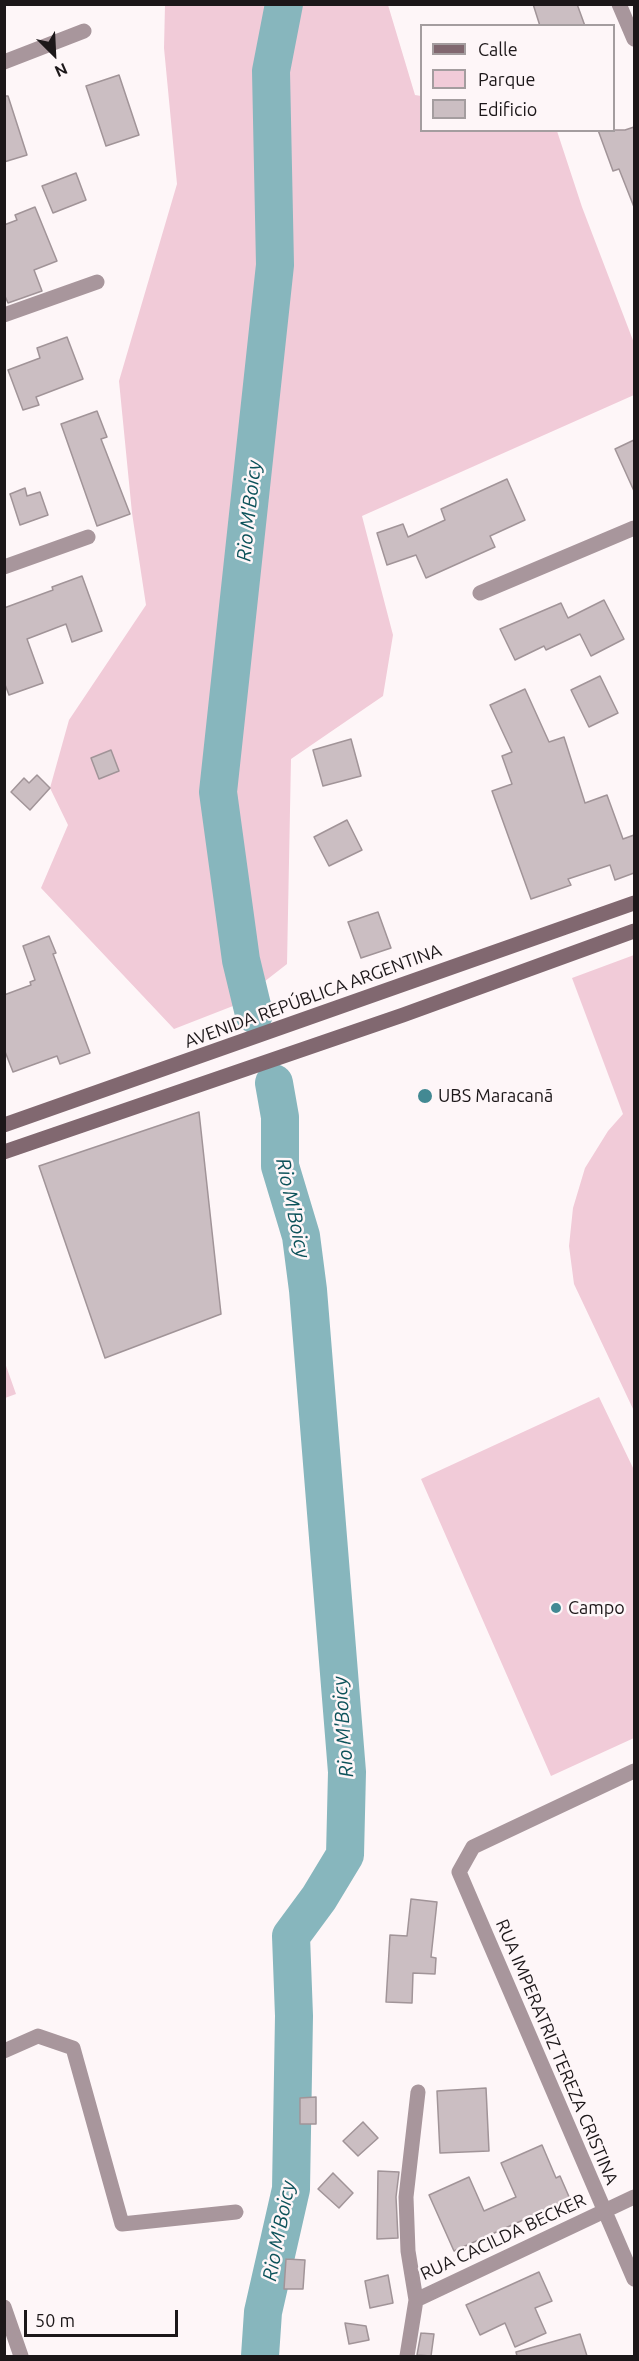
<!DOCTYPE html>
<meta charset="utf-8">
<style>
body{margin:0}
#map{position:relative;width:639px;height:2361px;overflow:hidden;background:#fef6f8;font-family:Ubuntu,sans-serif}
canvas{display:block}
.frame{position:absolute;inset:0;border:6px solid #1c1719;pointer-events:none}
.legend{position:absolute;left:420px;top:24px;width:195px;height:108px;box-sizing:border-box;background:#fef6f8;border:2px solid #a49d9f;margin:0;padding:8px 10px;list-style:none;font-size:18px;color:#1c1719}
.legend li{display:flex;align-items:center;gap:12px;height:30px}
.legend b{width:30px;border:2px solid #a49d9f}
.north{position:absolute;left:24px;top:24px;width:60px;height:60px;-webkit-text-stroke:4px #fef6f8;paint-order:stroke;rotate:156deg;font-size:16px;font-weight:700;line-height:24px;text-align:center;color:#1c1719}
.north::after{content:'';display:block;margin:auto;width:21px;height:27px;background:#1c1719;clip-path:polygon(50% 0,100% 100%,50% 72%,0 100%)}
.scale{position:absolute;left:24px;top:2310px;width:154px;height:27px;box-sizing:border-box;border:3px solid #1c1719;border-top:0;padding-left:8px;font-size:18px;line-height:21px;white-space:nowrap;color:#1c1719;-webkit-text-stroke:4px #fef6f8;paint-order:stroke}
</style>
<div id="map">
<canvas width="639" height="2361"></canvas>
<div class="frame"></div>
<ul class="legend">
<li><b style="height:8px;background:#816870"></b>Calle</li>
<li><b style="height:16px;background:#f1cbd8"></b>Parque</li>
<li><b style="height:16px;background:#cbbec2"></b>Edificio</li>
</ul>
<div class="north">N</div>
<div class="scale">50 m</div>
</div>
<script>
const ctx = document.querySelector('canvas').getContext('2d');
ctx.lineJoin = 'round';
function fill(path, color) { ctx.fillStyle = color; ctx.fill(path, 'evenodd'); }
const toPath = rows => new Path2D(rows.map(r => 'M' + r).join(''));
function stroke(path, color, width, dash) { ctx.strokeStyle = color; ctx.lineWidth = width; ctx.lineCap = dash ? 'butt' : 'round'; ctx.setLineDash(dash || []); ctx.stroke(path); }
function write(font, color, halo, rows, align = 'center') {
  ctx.font = font + ' Ubuntu,sans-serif'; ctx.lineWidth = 5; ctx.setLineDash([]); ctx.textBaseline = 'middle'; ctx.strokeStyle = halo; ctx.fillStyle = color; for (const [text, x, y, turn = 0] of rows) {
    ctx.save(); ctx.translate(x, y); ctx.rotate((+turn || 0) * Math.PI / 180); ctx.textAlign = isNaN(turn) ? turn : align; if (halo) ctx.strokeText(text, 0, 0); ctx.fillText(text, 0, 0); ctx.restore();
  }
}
fill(toPath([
 [165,5,388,5,415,95,421,96,422,130,557,131,582,207,634,343,634,395,362,516,393,635,383,696,291,759,287,964,233,1006,174,1029,41,888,68,825,50,788,69,720,146,605,132,513,119,381,177,184,164,48],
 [634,955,634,1411,574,1284,569,1246,573,1208,585,1168,608,1131,623,1114,572,978],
 [4,1360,16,1394,5,1398,4,1398],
 [599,1397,634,1470,634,1738,551,1776,421,1479]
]), '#f1cbd8');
stroke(toPath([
 [254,1014,241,960,218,792,275,265,271,71,284,4],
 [260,2356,263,2312,291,2189,294,2016,291,1936,319,1898,345,1855,347,1772,308,1290,301,1236,280,1166,280,1117,274,1083]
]), '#87b6bd', 38);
const building = toPath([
 [533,4,577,4,585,26,540,26,533,4],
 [119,75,139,135,106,146,86,86,119,75],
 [4,96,8,96,27,155,4,162,4,96],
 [634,127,634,207,619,169,613,171,598,130,625,130,634,127],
 [76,173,86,200,53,213,42,186,76,173],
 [35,207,57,261,34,270,42,291,8,303,4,294,4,225,17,220,15,215,35,207],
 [67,337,83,379,36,397,39,405,23,410,8,370,40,358,37,348,67,337],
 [97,411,107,437,101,439,130,514,97,526,61,424,97,411],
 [634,440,634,491,615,449,634,440],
 [507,479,525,520,490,536,495,547,426,578,416,555,387,565,377,533,403,524,408,537,445,520,441,509,507,479],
 [25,488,27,496,40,492,48,515,20,525,10,494,25,488],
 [82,576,102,631,72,642,66,624,27,639,43,683,9,695,4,682,4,608,53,590,52,587,82,576],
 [604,600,624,639,591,656,580,634,546,650,544,646,515,660,500,629,561,603,568,618,604,600],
 [600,676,618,713,589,727,571,690,600,676],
 [525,689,549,742,564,737,585,803,607,795,623,839,634,835,634,873,615,880,610,865,568,879,571,885,531,899,492,791,512,784,502,756,512,752,490,705,525,689],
 [351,739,361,776,323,786,313,750,351,739],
 [111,750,119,771,99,779,91,758,111,750],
 [37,775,50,788,30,810,11,792,24,778,29,783,37,775],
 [347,820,362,850,329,866,314,837,347,820],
 [378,912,391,948,361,958,348,922,378,912],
 [49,936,56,953,53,954,90,1053,60,1064,57,1056,13,1072,4,1049,4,995,31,985,30,982,35,980,23,946,49,936],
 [199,1112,221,1314,105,1358,39,1166,199,1112],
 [411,1899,437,1902,431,1957,436,1958,435,1974,413,1973,412,2003,386,2002,390,1935,407,1936,411,1899],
 [486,2088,489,2151,440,2153,437,2091,486,2088],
 [316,2097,316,2124,300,2124,300,2098,316,2097],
 [363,2122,378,2138,358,2156,343,2141,363,2122],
 [542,2145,556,2178,560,2176,570,2199,454,2251,429,2195,469,2177,484,2211,516,2197,501,2163,542,2145],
 [378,2171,399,2172,396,2197,398,2238,377,2239,378,2171],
 [333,2173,353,2193,339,2208,318,2189,333,2173],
 [286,2259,305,2260,303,2289,284,2289,286,2259],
 [539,2272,552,2301,535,2308,546,2333,515,2347,505,2323,480,2335,466,2305,539,2272],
 [388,2275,393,2303,370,2308,365,2281,388,2275],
 [345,2323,366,2326,369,2340,349,2344,345,2323],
 [421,2333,434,2334,431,2356,417,2355,421,2333],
 [580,2334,587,2356,517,2356,516,2352,580,2334]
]);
fill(building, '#cbbec2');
stroke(building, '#a19498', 1.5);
stroke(toPath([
 [619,4,634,39],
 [4,62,84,31],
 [4,315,97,282],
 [4,567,88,537],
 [480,593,634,528],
 [634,1771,473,1847,459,1872,634,2279],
 [4,2051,38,2036,73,2048,122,2224,236,2212],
 [418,2092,406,2197,408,2251,416,2300,634,2197],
 [4,2307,21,2356],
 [407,2356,416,2300]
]), '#a8969c', 15);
stroke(toPath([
 [4,1125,634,903],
 [4,1152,403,1015,634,931]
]), '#816870', 15);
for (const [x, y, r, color] of [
 [425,1096,8,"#438993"],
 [556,1608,6,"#438993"]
]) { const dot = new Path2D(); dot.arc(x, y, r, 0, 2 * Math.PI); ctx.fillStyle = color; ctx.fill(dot); stroke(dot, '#fef6f8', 2); }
write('18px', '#1c1719', '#fef6f8', [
 ["AVENIDA REPÚBLICA ARGENTINA",313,996,-20],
 ["RUA IMPERATRIZ TEREZA CRISTINA",557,2052,67],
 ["RUA CACILDA BECKER",503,2237,-25]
]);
write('18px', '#1c1719', '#fef6f8', [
 ["UBS Maracanã",438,1096],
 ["Campo",568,1608]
], 'left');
write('italic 20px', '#0c525a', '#fef6f8', [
 ["Rio M'Boicy",249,511,-84],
 ["Rio M'Boicy",293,1208,78],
 ["Rio M'Boicy",343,1727,-94],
 ["Rio M'Boicy",279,2231,-79]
]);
</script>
